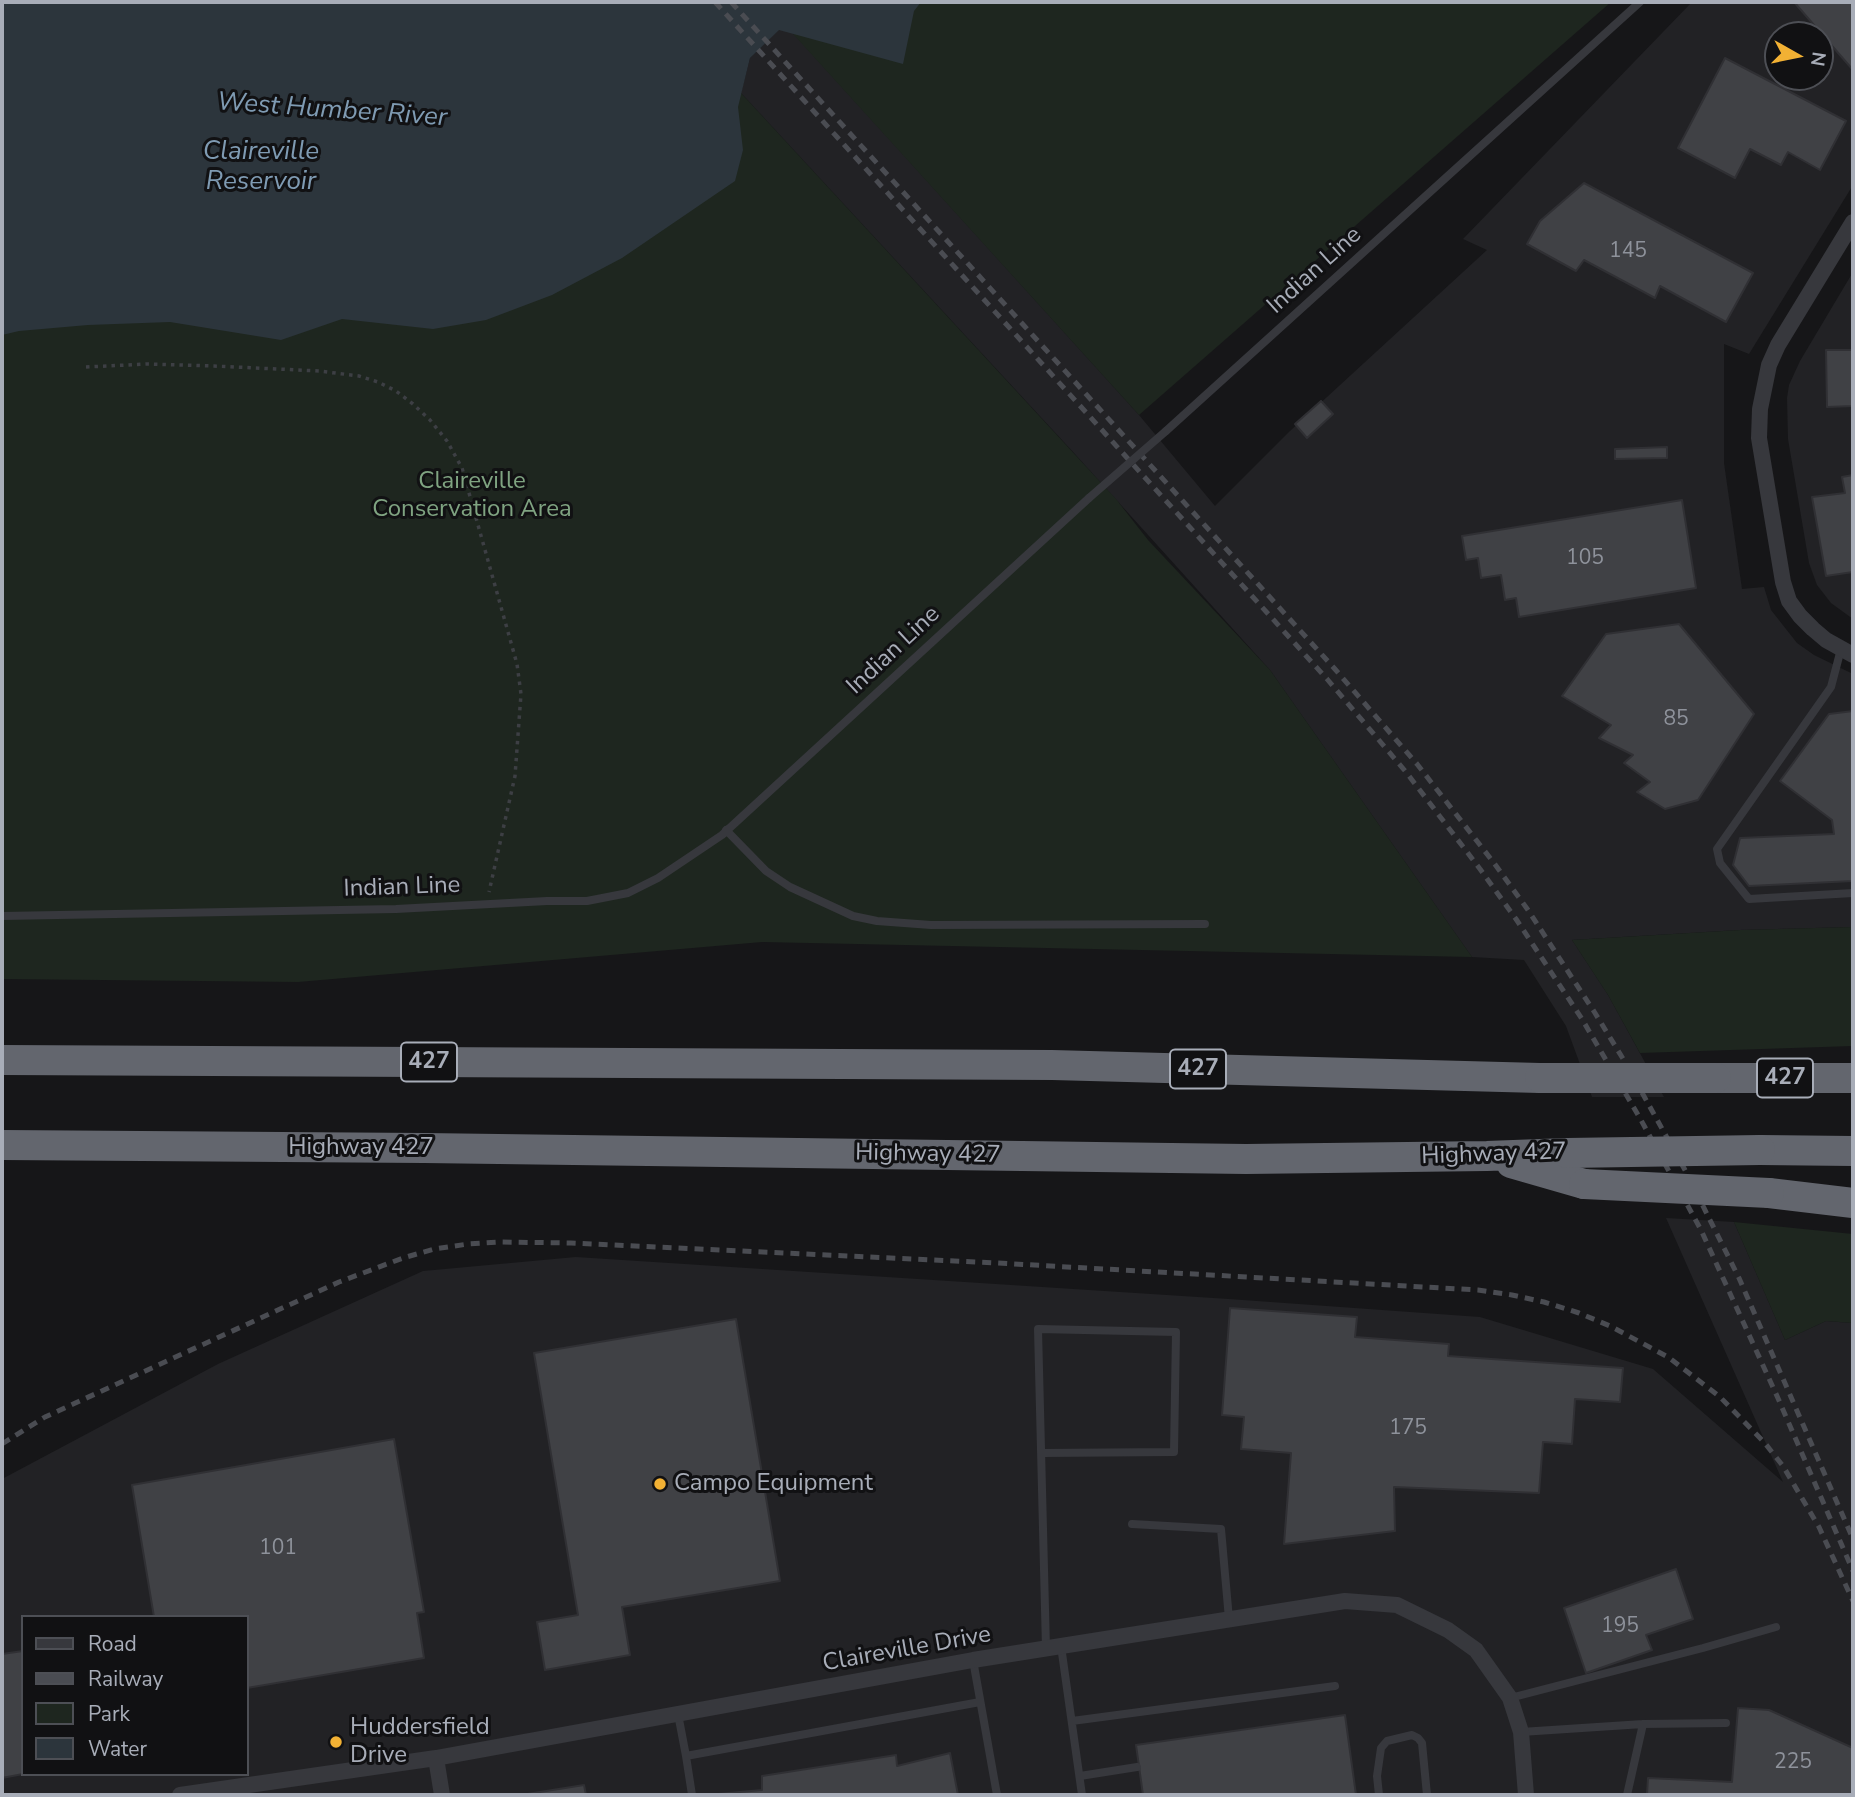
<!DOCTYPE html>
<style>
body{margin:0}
#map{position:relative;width:1855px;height:1797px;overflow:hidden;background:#161618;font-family:"Nunito Sans",sans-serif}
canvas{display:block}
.frame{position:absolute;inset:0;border:4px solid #a8adb8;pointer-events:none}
.legend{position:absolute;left:21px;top:1615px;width:228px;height:161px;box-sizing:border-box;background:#111113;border:2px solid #4d4f55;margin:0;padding:9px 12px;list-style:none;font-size:21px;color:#a8adb8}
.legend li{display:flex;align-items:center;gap:14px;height:35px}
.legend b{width:35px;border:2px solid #4d4f55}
.north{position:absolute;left:1764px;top:21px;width:70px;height:70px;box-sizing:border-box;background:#111113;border:2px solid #4d4f55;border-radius:50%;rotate:99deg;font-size:19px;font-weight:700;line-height:28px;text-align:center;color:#a8adb8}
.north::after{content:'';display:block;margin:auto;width:24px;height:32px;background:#f2b134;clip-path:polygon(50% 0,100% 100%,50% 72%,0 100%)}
</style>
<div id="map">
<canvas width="1855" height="1797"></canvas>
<div class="frame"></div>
<ul class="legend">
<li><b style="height:9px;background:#37383d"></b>Road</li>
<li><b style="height:9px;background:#4a4c52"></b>Railway</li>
<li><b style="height:19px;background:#1e261f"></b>Park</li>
<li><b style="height:19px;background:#2c353c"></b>Water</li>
</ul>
<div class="north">N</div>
</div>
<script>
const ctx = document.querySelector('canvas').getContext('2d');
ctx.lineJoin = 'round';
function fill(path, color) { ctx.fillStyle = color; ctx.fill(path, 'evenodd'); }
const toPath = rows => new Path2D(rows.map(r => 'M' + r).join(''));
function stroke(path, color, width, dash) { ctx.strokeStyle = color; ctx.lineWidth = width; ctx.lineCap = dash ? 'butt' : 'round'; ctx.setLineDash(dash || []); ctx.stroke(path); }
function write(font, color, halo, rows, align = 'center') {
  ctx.font = font + ' "Nunito Sans",sans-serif'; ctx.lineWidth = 6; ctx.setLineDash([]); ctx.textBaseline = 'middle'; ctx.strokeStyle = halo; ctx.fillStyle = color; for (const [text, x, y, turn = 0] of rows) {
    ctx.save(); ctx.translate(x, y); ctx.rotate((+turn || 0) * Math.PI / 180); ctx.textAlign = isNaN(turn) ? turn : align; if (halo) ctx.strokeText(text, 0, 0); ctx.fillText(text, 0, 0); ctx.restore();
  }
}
fill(toPath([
 [1692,2,1853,2,1853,185,1749,354,1724,344,1724,463,1742,589,1764,587,1771,610,1797,643,1814,655,1853,674,1853,927,1740,930,1572,940,1608,995,1664,1097,1592,1097,1566,1026,1524,960,1472,957,1270,670,1074,453,741,93,750,58,779,29,793,33,1139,415,1215,506,1290,431,1487,250,1463,239],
 [1778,35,1820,35,1820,77,1778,77],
 [1853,272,1853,619,1831,603,1817,585,1809,563,1788,439,1787,398,1789,385,1800,361],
 [1666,1218,1734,1222,1785,1340,1826,1321,1853,1323,1853,1795,2,1795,2,1479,218,1364,423,1271,576,1257,1229,1299,1480,1317,1653,1369,1783,1482],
 [23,1617,247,1617,247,1774,23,1774]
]), '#222225');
fill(toPath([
 [2,2,674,2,741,93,1116,499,1148,540,1270,670,1472,957,762,942,298,982,2,979],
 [764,2,1611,2,1139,415],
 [1853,927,1853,1046,1640,1053,1608,995,1572,940,1740,930],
 [1734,1222,1853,1234,1853,1323,1826,1321,1785,1340]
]), '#1e261f');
fill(toPath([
 [2,2,921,2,914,11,903,64,779,30,750,58,738,107,743,150,735,181,622,258,552,295,486,320,433,329,342,319,281,340,170,322,88,325,19,331,2,335]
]), '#2c353c');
const building = toPath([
 [1794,2,1853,2,1853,70,1794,2],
 [1725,58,1846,121,1820,170,1788,152,1781,165,1750,149,1735,178,1678,148,1725,58],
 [1584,183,1753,273,1726,322,1660,286,1655,298,1584,260,1576,271,1527,244,1540,221,1584,183],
 [1826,350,1853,350,1853,406,1827,407,1826,350],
 [1321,401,1333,414,1307,438,1295,424,1321,401],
 [1667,447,1667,458,1615,459,1615,449,1667,447],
 [1853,475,1853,572,1826,576,1812,497,1845,493,1842,477,1853,475],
 [1682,500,1696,588,1519,617,1516,598,1505,600,1501,575,1481,578,1478,558,1466,560,1462,536,1682,500],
 [1679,624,1754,714,1698,800,1665,809,1637,792,1650,782,1624,763,1633,755,1599,738,1611,725,1562,696,1606,634,1679,624],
 [1853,711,1853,881,1749,886,1733,865,1740,838,1834,834,1832,820,1780,781,1829,714,1853,711],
 [1230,1308,1357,1317,1355,1337,1449,1344,1448,1356,1623,1368,1620,1402,1575,1399,1572,1444,1543,1442,1539,1493,1394,1487,1395,1531,1284,1544,1291,1453,1241,1449,1244,1417,1222,1415,1230,1308],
 [736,1319,780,1581,622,1607,630,1655,545,1670,537,1622,578,1615,534,1353,736,1319],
 [394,1439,424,1612,417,1613,424,1658,247,1688,247,1617,154,1617,132,1485,394,1439],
 [1676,1569,1693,1619,1646,1635,1652,1650,1586,1673,1564,1608,1676,1569],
 [23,1651,23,1774,2,1778,2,1654,23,1651],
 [1738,1708,1769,1710,1853,1748,1853,1795,1647,1795,1648,1778,1732,1782,1738,1708],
 [1345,1715,1356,1795,1143,1795,1136,1745,1345,1715],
 [950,1753,958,1795,707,1795,762,1790,762,1776,896,1755,897,1766,950,1753],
 [584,1785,586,1795,521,1795,584,1785]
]);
fill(building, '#404145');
stroke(building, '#303034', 2);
stroke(toPath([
 [86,367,147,364,214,366,319,371,359,376,378,382,396,391,413,404,430,420,447,441,462,468,517,664,521,694,515,776,489,892]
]), '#3d3f44', 3.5, [3.5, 5]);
stroke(toPath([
 [1166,431,1640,2],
 [1841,649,1831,687,1717,849,1720,863,1749,899,1853,893],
 [726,830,766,871,790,887,853,916,877,921,931,925,1205,924],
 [2,916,396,909,547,901,587,901,628,893,658,878,722,835,1089,498],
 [1042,1453,1174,1452,1176,1332,1038,1329,1046,1649],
 [1132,1524,1221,1529,1229,1619],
 [1061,1646,1082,1795],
 [973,1660,997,1795],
 [1510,1698,1703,1648,1776,1627],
 [678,1714,686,1756,980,1702],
 [1072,1721,1335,1686],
 [1521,1732,1643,1724,1726,1723],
 [686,1756,692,1795],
 [1080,1776,1137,1767],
 [1379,1795,1377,1776,1381,1748,1387,1741,1412,1735,1418,1738,1422,1743,1427,1795],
 [1627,1795,1643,1724]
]), '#37383d', 8);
stroke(toPath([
 [1853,222,1778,345,1769,365,1760,409,1759,438,1783,582,1789,601,1800,616,1813,629,1826,640,1853,655],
 [436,1758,442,1795],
 [180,1795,436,1758,973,1660,1345,1601,1397,1605,1448,1630,1476,1650,1510,1698,1521,1732,1526,1795]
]), '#37383d', 16);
stroke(toPath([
 [2,1060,1052,1065,1540,1078],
 [1716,1078,1853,1078],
 [2,1145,424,1148,1246,1159,1487,1156,1567,1153],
 [1760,1150,1853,1151],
 [1511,1163,1584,1184],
 [1769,1193,1853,1203]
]), '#63666e', 30);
stroke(toPath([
 [715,2,1327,679,1406,772,1480,869,1516,919,1582,1019,1641,1120,1701,1230,1777,1396,1853,1571],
 [731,2,1334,668,1417,764,1494,863,1528,910,1595,1013,1625,1062,1685,1170,1739,1278,1853,1539],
 [2,1444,45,1417,339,1282,403,1258,434,1249,468,1244,501,1242,571,1243,997,1263,1478,1290,1512,1295,1544,1302,1579,1313,1610,1326,1668,1357,1720,1397,1764,1442,1783,1466,1819,1527,1853,1601]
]), '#4a4c52', 5, [9, 7]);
stroke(toPath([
 [1089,498,1166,431]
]), '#37383d', 8);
stroke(toPath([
 [1540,1078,1716,1078],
 [1567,1153,1760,1150],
 [1584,1184,1769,1193]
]), '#63666e', 30);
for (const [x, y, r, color] of [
 [660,1484,7,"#f2b134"],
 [336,1742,7,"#f2b134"]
]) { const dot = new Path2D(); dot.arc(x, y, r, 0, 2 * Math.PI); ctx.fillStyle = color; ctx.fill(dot); stroke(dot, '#111113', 2.5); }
write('21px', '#8e929b', null, [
 ["145",1628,252],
 ["105",1585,559],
 ["85",1676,720],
 ["175",1408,1429],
 ["101",278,1549],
 ["195",1620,1627],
 ["225",1793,1763]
]);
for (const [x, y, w] of [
 [429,1062,56],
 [1198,1069,56],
 [1785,1078,56]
]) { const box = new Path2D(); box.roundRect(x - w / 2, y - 19.5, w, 39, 5); ctx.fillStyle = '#111113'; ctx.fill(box); stroke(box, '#a8adb8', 2); }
write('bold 23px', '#a8adb8', null, [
 ["427",429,1062],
 ["427",1198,1069],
 ["427",1785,1078]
]);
write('24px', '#a8adb8', '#111113', [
 ["Indian Line",1315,271,-42],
 ["Indian Line",894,651,-43],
 ["Indian Line",402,888,-2],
 ["Highway 427",361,1148],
 ["Highway 427",928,1155,1],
 ["Highway 427",1494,1155,-2],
 ["Claireville Drive",907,1650,-10]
]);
write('24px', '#7fa381', '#111113', [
 ["Claireville",472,482],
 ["Conservation Area",472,510]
]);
write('24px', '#a8adb8', '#111113', [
 ["Campo Equipment",674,1484],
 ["Huddersfield",350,1728],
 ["Drive",350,1756]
], 'left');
write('italic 26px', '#7f9bb3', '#111113', [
 ["West Humber River",332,111,4],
 ["Claireville",261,153],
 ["Reservoir",261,183]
]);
</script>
